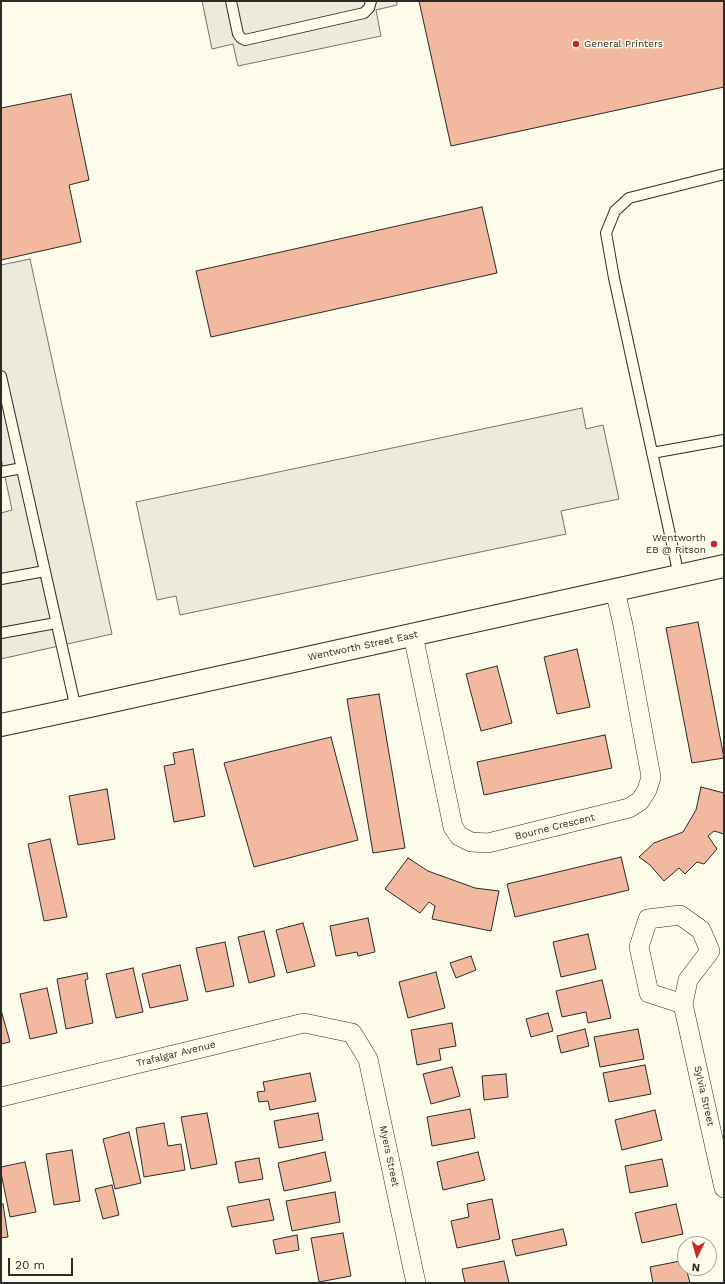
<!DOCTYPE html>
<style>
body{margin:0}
#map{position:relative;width:725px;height:1284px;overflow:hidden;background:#fdfbea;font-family:"Work Sans",sans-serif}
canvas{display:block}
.frame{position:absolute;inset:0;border:2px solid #2b2b2b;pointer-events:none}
.north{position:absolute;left:677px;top:1236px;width:40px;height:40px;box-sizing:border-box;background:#fdfbea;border:1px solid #a9a89e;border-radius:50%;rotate:185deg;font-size:11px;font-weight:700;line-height:16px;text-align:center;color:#2b2b2b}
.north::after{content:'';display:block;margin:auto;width:14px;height:18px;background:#c62828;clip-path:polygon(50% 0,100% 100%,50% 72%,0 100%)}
.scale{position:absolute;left:8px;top:1258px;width:65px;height:18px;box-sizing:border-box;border:2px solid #2b2b2b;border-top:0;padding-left:5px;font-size:12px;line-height:14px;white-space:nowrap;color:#2b2b2b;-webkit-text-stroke:3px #fdfbea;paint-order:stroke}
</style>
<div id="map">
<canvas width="725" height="1284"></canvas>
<div class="frame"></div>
<div class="north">N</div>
<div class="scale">20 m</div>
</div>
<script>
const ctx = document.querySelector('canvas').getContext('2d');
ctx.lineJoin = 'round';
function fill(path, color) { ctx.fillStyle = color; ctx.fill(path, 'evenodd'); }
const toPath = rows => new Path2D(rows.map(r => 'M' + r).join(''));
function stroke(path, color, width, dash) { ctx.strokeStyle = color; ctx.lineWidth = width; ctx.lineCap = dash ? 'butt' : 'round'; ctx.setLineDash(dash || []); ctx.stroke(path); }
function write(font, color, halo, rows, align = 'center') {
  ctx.font = font + ' "Work Sans",sans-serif'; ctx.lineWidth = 3; ctx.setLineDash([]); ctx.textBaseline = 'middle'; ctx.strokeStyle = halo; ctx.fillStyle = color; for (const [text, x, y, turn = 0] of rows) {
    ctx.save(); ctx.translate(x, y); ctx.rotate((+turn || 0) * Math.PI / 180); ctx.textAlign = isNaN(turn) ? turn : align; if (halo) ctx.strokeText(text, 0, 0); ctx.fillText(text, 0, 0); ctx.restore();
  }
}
const parking = toPath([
 [202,1,397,1,397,5,376,10,381,36,238,66,233,44,212,49,202,1],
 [30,259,112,634,1,659,1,513,12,510,1,458,1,265,30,259],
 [582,408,586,429,603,425,619,499,561,511,566,534,180,615,176,596,157,600,136,502,582,408]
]);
fill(parking, '#eceadb');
stroke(parking, '#74746e', 1);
const building = toPath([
 [419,1,724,1,724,87,451,146,419,1],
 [71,94,89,180,69,185,81,242,1,260,1,108,71,94],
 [482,207,497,273,211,337,196,271,482,207],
 [698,622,724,758,692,763,666,628,698,622],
 [577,649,590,707,557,714,544,657,577,649],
 [497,666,512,723,481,731,466,674,497,666],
 [379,694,405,848,373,853,347,699,379,694],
 [605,735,612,768,484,795,477,762,605,735],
 [331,737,358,840,254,867,224,763,331,737],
 [193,749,205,816,174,822,164,766,175,764,173,753,193,749],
 [701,787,724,793,724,834,714,831,708,836,717,849,704,864,697,862,685,874,679,868,664,881,650,865,639,857,654,843,683,832,696,810,701,787],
 [107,789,115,839,78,845,69,796,107,789],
 [50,839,67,917,44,921,28,844,50,839],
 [621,857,629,890,515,917,507,884,621,857],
 [408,858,428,871,475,888,499,891,491,931,432,919,435,906,429,902,420,913,385,889,408,858],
 [368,918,375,952,358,956,357,952,336,956,330,926,368,918],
 [303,923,315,966,287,973,276,930,303,923],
 [264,931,275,976,249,983,238,937,264,931],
 [588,934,596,969,561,977,553,942,588,934],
 [225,942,234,986,206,992,196,948,225,942],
 [471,956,476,970,456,978,450,963,471,956],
 [180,965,188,1000,150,1008,142,974,180,965],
 [133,968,143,1012,116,1018,106,974,133,968],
 [436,972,445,1008,408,1018,399,982,436,972],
 [87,973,88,979,85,980,93,1023,66,1029,57,979,87,973],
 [602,980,611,1018,588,1023,586,1012,562,1017,556,991,602,980],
 [47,988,57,1033,30,1039,20,994,47,988],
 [1,1010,10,1042,1,1044,1,1010],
 [548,1013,553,1031,531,1037,526,1019,548,1013],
 [452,1023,456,1046,439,1049,441,1060,417,1065,411,1030,452,1023],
 [585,1029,589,1046,561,1053,557,1036,585,1029],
 [638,1029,644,1059,600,1067,594,1037,638,1029],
 [645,1065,651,1094,609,1102,603,1073,645,1065],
 [452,1067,460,1096,431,1104,423,1074,452,1067],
 [310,1073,316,1101,270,1110,268,1101,259,1102,257,1092,265,1091,263,1082,310,1073],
 [506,1074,508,1097,484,1100,482,1076,506,1074],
 [470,1109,475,1138,432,1146,427,1117,470,1109],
 [655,1110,662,1140,622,1150,615,1120,655,1110],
 [207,1113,217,1164,191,1169,181,1117,207,1113],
 [318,1113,323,1140,279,1148,274,1121,318,1113],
 [164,1123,168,1146,181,1144,185,1170,144,1177,136,1128,164,1123],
 [129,1132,141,1183,115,1189,103,1139,129,1132],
 [72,1150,80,1201,54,1205,46,1154,72,1150],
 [325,1152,331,1181,284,1191,278,1163,325,1152],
 [478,1152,485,1180,443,1190,437,1162,478,1152],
 [259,1158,263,1179,239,1183,235,1162,259,1158],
 [662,1159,668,1186,630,1193,625,1166,662,1159],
 [25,1162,36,1212,10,1217,1,1173,1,1167,25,1162],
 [112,1185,119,1215,103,1219,95,1189,112,1185],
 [335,1192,340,1222,292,1231,286,1201,335,1192],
 [269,1199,274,1220,232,1227,227,1207,269,1199],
 [492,1199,500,1239,457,1248,451,1221,469,1217,467,1204,492,1199],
 [3,1204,8,1237,1,1238,1,1205,3,1204],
 [676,1204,683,1234,642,1243,635,1213,676,1204],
 [563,1229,567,1245,516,1256,512,1240,563,1229],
 [343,1233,351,1276,319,1282,311,1238,343,1233],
 [297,1235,299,1250,276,1254,273,1240,297,1235],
 [685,1260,685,1268,686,1268,690,1283,653,1283,650,1267,685,1260],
 [504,1261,509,1283,465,1283,462,1269,504,1261]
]);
fill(building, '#f2b8a0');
stroke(building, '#2b2b2b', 1);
const service = toPath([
 [231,1,238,34,241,38,245,40,364,13,369,8,371,1],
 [1,376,76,709],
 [652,453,724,440],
 [1,472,22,468],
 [679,576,614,278,606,233,615,211,629,198,724,174],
 [1,579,45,571],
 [1,633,56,623]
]);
const minor = toPath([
 [413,635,453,827,459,836,471,842,488,843,629,808,640,801,647,790,651,777,649,766,623,625,615,590],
 [683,1004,649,993,639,947,648,919,680,915,701,930,710,951,688,980,683,1004,724,1188],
 [1,1097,304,1023,352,1033,368,1059,416,1283]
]);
const secondary = toPath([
 [1,725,76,709,724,566]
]);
stroke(service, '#2b2b2b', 12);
stroke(minor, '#2b2b2b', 20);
stroke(secondary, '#2b2b2b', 24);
stroke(service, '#fdfbea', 10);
stroke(minor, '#fdfbea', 19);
stroke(secondary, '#fdfbea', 22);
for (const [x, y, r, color] of [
 [576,44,4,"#c62828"],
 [714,544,4,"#c62828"]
]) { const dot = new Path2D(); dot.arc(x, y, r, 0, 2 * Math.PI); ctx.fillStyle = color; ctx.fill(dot); stroke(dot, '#fdfbea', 1.5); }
write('10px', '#2b2b2b', '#fdfbea', [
 ["General Printers",584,44],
 ["Wentworth",706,538,"right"],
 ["EB @ Ritson",706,550,"right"]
], 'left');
write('10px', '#2b2b2b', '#fdfbea', [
 ["Wentworth Street East",363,646,-12],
 ["Bourne Crescent",555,827,-14],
 ["Trafalgar Avenue",176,1054,-14],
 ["Sylvia Street",704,1096,77],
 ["Myers Street",389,1156,78]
]);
</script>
